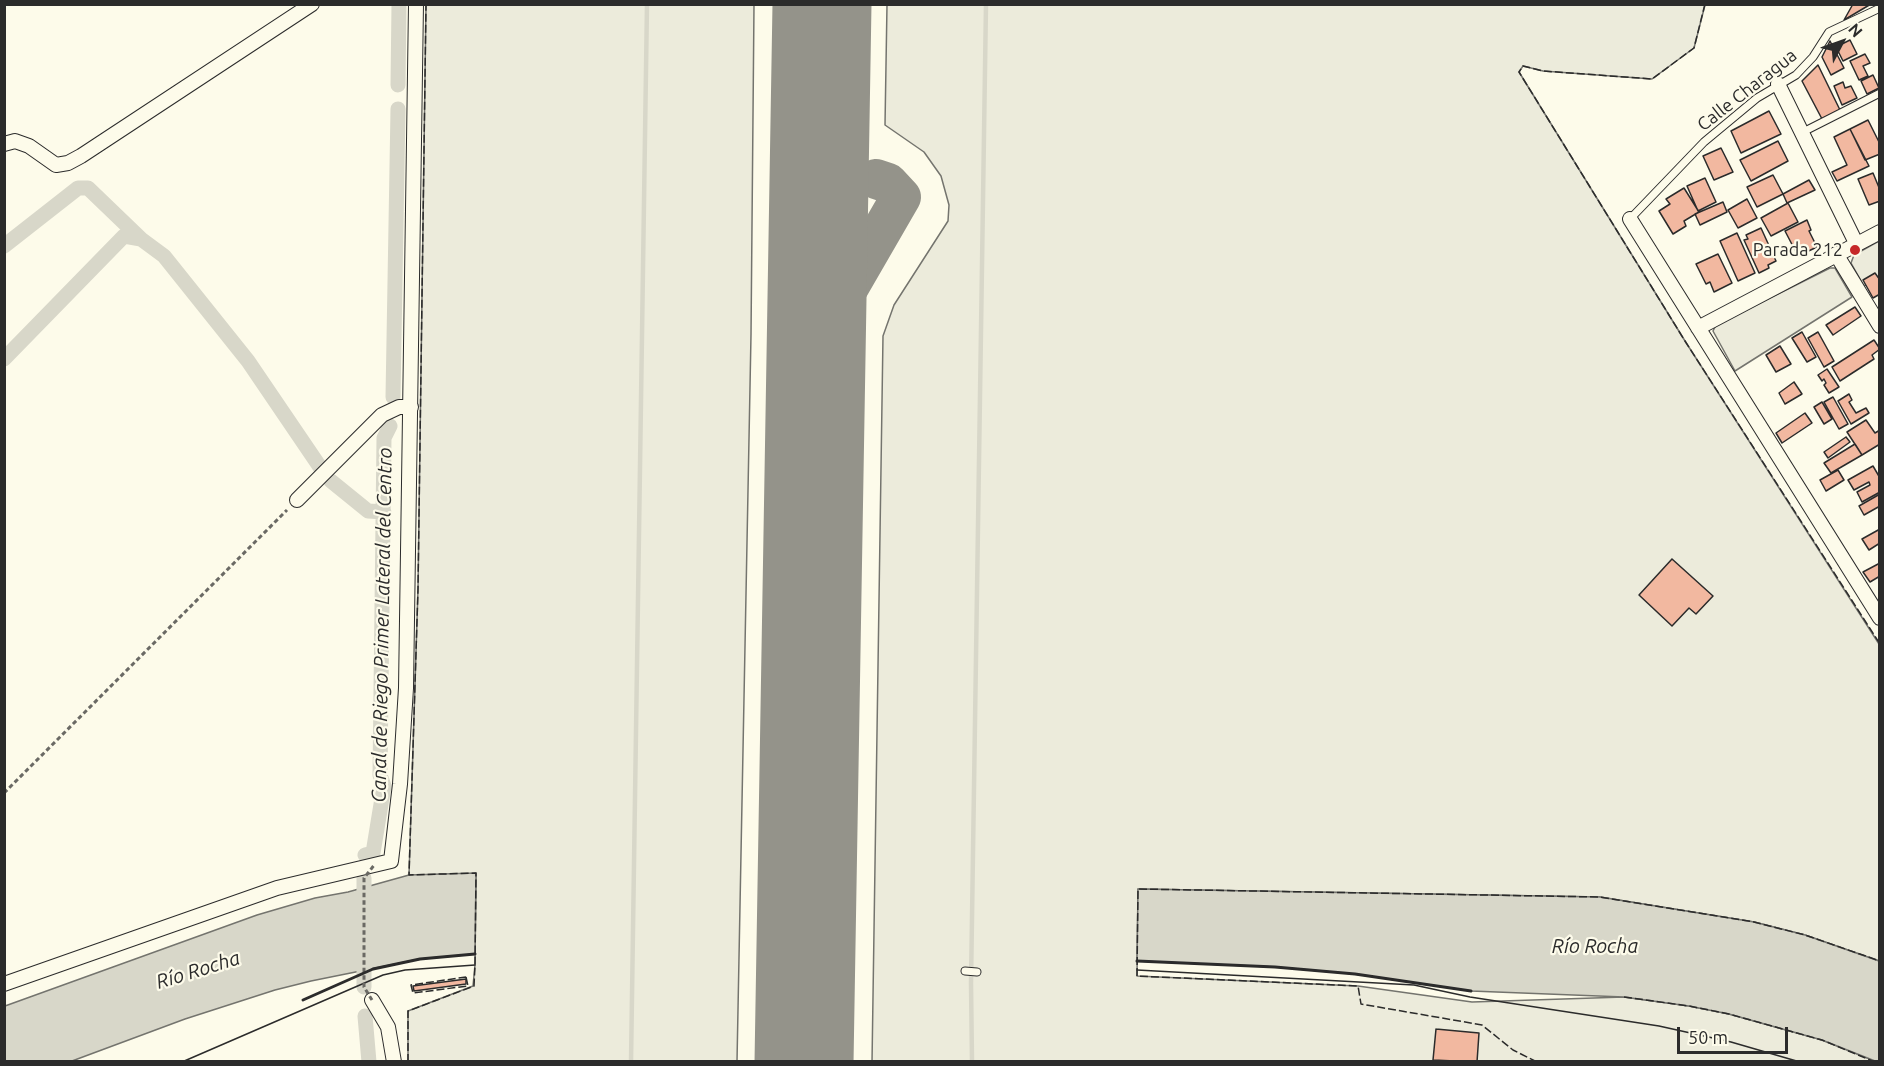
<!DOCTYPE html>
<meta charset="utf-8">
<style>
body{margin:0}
#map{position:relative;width:1884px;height:1066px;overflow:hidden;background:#fdfbea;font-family:Ubuntu,sans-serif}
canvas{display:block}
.frame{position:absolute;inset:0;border:6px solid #2b2b2b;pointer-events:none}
.north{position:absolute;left:1812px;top:12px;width:60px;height:60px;-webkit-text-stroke:4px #fdfbea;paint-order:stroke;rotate:49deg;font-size:16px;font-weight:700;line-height:24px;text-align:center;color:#2b2b2b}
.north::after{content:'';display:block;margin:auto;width:21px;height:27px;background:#2b2b2b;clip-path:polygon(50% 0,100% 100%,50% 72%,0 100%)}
.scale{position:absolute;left:1677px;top:1027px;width:111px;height:27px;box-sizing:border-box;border:3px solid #2b2b2b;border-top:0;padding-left:8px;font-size:18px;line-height:21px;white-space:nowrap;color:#2b2b2b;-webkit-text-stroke:4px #fdfbea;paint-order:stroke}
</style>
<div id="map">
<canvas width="1884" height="1066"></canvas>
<div class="frame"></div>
<div class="north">N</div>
<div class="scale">50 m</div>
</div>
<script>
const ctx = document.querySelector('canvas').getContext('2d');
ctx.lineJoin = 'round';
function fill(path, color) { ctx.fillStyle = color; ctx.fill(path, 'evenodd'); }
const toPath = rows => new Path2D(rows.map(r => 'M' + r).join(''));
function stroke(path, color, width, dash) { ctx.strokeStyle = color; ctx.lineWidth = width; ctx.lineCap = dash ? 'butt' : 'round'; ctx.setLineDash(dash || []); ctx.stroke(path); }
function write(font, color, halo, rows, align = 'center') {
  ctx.font = font + ' Ubuntu,sans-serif'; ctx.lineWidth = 4.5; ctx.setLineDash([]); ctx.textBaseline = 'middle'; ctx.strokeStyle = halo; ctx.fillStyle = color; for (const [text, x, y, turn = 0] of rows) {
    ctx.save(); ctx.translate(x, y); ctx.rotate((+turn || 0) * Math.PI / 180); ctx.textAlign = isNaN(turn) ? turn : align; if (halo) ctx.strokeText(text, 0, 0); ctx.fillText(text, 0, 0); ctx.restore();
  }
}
const green = toPath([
 [426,5,754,5,751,335,737,1061,408,1062,408,1011,473,986,475,965,476,874,409,875,418,589,426,5],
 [887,5,1705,5,1694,48,1652,79,1543,71,1523,66,1519,72,1685,341,1879,644,1879,961,1805,935,1754,922,1600,897,1138,889,1137,976,1358,986,1472,1002,1624,997,1689,1006,1729,1014,1822,1040,1875,1061,872,1062,883,336,894,305,948,221,949,205,941,176,924,152,885,125,887,5],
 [1879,241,1879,277,1864,286,1851,263,1854,255,1879,241],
 [1830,268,1835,268,1852,297,1735,371,1713,331,1716,325,1830,268]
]);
fill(green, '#ecebdb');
stroke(green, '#74746e', 1.5);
const water = toPath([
 [476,873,475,954,420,959,311,981,275,990,185,1019,72,1061,5,1061,5,1006,257,915,315,898,348,892,409,875,476,873],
 [1138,889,1600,897,1754,922,1805,935,1879,961,1879,1061,1875,1061,1822,1040,1729,1014,1689,1006,1624,997,1471,991,1355,974,1275,967,1137,961,1138,889]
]);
fill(water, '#d8d7c9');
stroke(water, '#74746e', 1.5);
stroke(toPath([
 [631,1062,647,4],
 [972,1062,971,983,986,4]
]), '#d8d7c9', 4.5);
stroke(toPath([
 [398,85,399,4],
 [4,246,78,188,88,188,141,239],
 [4,359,124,236,141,239,164,256,248,361,320,467],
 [393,397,398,109],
 [331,481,368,511,384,512],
 [365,855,373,853,384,786,380,775,384,438,390,426],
 [364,878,364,908],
 [364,950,364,987],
 [365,1016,369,1062]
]), '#d8d7c9', 15);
stroke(toPath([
 [816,344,901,197,888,183,876,179]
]), '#94938a', 40);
stroke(toPath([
 [804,1062,822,4]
]), '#94938a', 99);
const building = toPath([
 [1853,4,1871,4,1844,20,1853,4],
 [1850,40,1857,54,1843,61,1836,47,1850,40],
 [1830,41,1844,68,1831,75,1822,57,1830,41],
 [1865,54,1870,63,1863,66,1868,76,1859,80,1850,61,1865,54],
 [1818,65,1840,110,1822,119,1802,81,1818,65],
 [1873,75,1879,88,1867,94,1861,81,1873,75],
 [1843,82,1845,88,1851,86,1857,98,1842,105,1834,86,1843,82],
 [1769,111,1781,134,1741,153,1731,131,1769,111],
 [1868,120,1880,144,1880,154,1865,160,1850,129,1868,120],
 [1850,129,1869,166,1837,181,1832,172,1847,165,1834,137,1850,129],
 [1778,141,1788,161,1751,181,1740,160,1778,141],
 [1721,148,1733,172,1714,180,1703,156,1721,148],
 [1873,173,1880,190,1880,201,1869,205,1858,179,1873,173],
 [1773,175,1783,194,1757,207,1747,187,1773,175],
 [1705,178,1716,202,1698,211,1687,186,1705,178],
 [1809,180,1815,190,1787,203,1783,194,1809,180],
 [1684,188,1699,212,1684,221,1686,226,1673,234,1659,211,1670,204,1666,199,1684,188],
 [1747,199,1757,218,1738,228,1728,210,1747,199],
 [1723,202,1727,212,1700,225,1695,214,1723,202],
 [1788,203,1798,222,1771,236,1761,218,1788,203],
 [1807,220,1811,230,1809,231,1817,247,1798,256,1785,231,1807,220],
 [1761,228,1776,261,1768,265,1769,268,1759,273,1744,240,1748,239,1746,235,1761,228],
 [1737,233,1755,273,1738,281,1720,241,1737,233],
 [1718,254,1732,283,1714,292,1710,282,1706,284,1696,264,1718,254],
 [1875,273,1880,280,1880,294,1873,298,1863,280,1875,273],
 [1855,307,1861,316,1833,335,1826,325,1855,307],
 [1802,332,1816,357,1807,362,1792,338,1802,332],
 [1818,332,1834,361,1824,367,1808,338,1818,332],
 [1874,340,1880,349,1872,355,1874,359,1840,381,1832,367,1874,340],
 [1780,346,1791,364,1776,372,1766,355,1780,346],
 [1827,369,1839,387,1829,393,1824,385,1826,383,1824,379,1822,381,1818,375,1827,369],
 [1794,382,1802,394,1785,404,1779,393,1794,382],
 [1849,394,1852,400,1849,402,1856,413,1866,408,1869,413,1851,424,1838,401,1849,394],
 [1833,397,1848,424,1839,429,1824,402,1833,397],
 [1822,402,1832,419,1824,424,1814,407,1822,402],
 [1805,413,1812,423,1782,443,1776,433,1805,413],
 [1866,420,1875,433,1880,430,1880,444,1862,455,1847,432,1866,420],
 [1846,437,1850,442,1828,458,1824,452,1846,437],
 [1855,444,1862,455,1831,473,1824,463,1855,444],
 [1873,466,1880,478,1880,492,1862,502,1857,492,1870,485,1869,482,1854,490,1848,480,1873,466],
 [1838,470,1844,480,1826,491,1820,480,1838,470],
 [1880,494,1880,506,1864,515,1859,506,1880,494],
 [1880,529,1880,543,1869,550,1862,539,1880,529],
 [1672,559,1713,596,1696,614,1689,608,1672,626,1639,595,1672,559],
 [1880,563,1880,576,1870,582,1863,572,1880,563],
 [466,979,466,984,414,991,413,986,466,979],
 [1436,1029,1479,1033,1477,1062,1433,1060,1436,1029]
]);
fill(building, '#f2b8a0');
stroke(building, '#2b2b2b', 1.5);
const service = toPath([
 [1801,133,1880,93],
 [1630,219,1704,142,1757,98,1796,75,1813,57,1829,32,1880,8],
 [965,971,977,972]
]);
const minor = toPath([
 [1778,84,1856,243],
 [4,144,15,141,29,146,56,165,68,163,81,156,312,4],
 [1630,219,1880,618],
 [1836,254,1880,326],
 [1698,328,1880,232],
 [297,500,382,415,399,407,411,407],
 [4,984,277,888,391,861,400,784,406,688,416,4],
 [372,1000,388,1027,394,1062]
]);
stroke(service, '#2b2b2b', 9);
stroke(minor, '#2b2b2b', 16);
stroke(toPath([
 [4,793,287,510]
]), '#6a6964', 3, [4.5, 3]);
stroke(service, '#fdfbea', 7);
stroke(minor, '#fdfbea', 14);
stroke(toPath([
 [1137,970,1414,985,1470,997,1659,1026,1731,1042,1800,1062],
 [182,1062,383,975,405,970,475,965]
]), '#2b2b2b', 1.5);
stroke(toPath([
 [372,1000,364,987,364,878,375,864]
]), '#6a6964', 3, [4.5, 3]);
stroke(toPath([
 [1705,4,1694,48,1652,79,1543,71,1523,66,1519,72,1685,341,1880,644],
 [466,977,468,986,413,993,411,985,466,977],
 [1624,997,1689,1006,1729,1014,1822,1040,1875,1062],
 [408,1062,408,1011,474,986,475,965,476,873,409,875,418,589,426,4],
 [1537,1062,1513,1050,1482,1025,1361,1004,1358,986,1137,976,1138,889,1600,897,1754,922,1805,935,1880,961]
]), '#2b2b2b', 1.5, [8, 3]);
stroke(toPath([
 [1137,961,1275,967,1355,974,1471,991],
 [303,1000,373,969,420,959,475,954]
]), '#2b2b2b', 3);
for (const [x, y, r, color] of [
 [1855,250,6,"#c62828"]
]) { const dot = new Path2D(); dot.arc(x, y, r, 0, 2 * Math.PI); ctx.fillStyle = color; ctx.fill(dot); stroke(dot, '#fdfbea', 2); }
write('18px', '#2b2b2b', '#fdfbea', [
 ["Calle Charagua",1747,90,-38]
]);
write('18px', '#2b2b2b', '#fdfbea', [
 ["Parada 212",1843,250]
], 'right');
write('italic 20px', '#2b2b2b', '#fdfbea', [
 ["Canal de Riego Primer Lateral del Centro",382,625,-89],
 ["Río Rocha",1595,946],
 ["Río Rocha",198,970,-17]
]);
</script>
